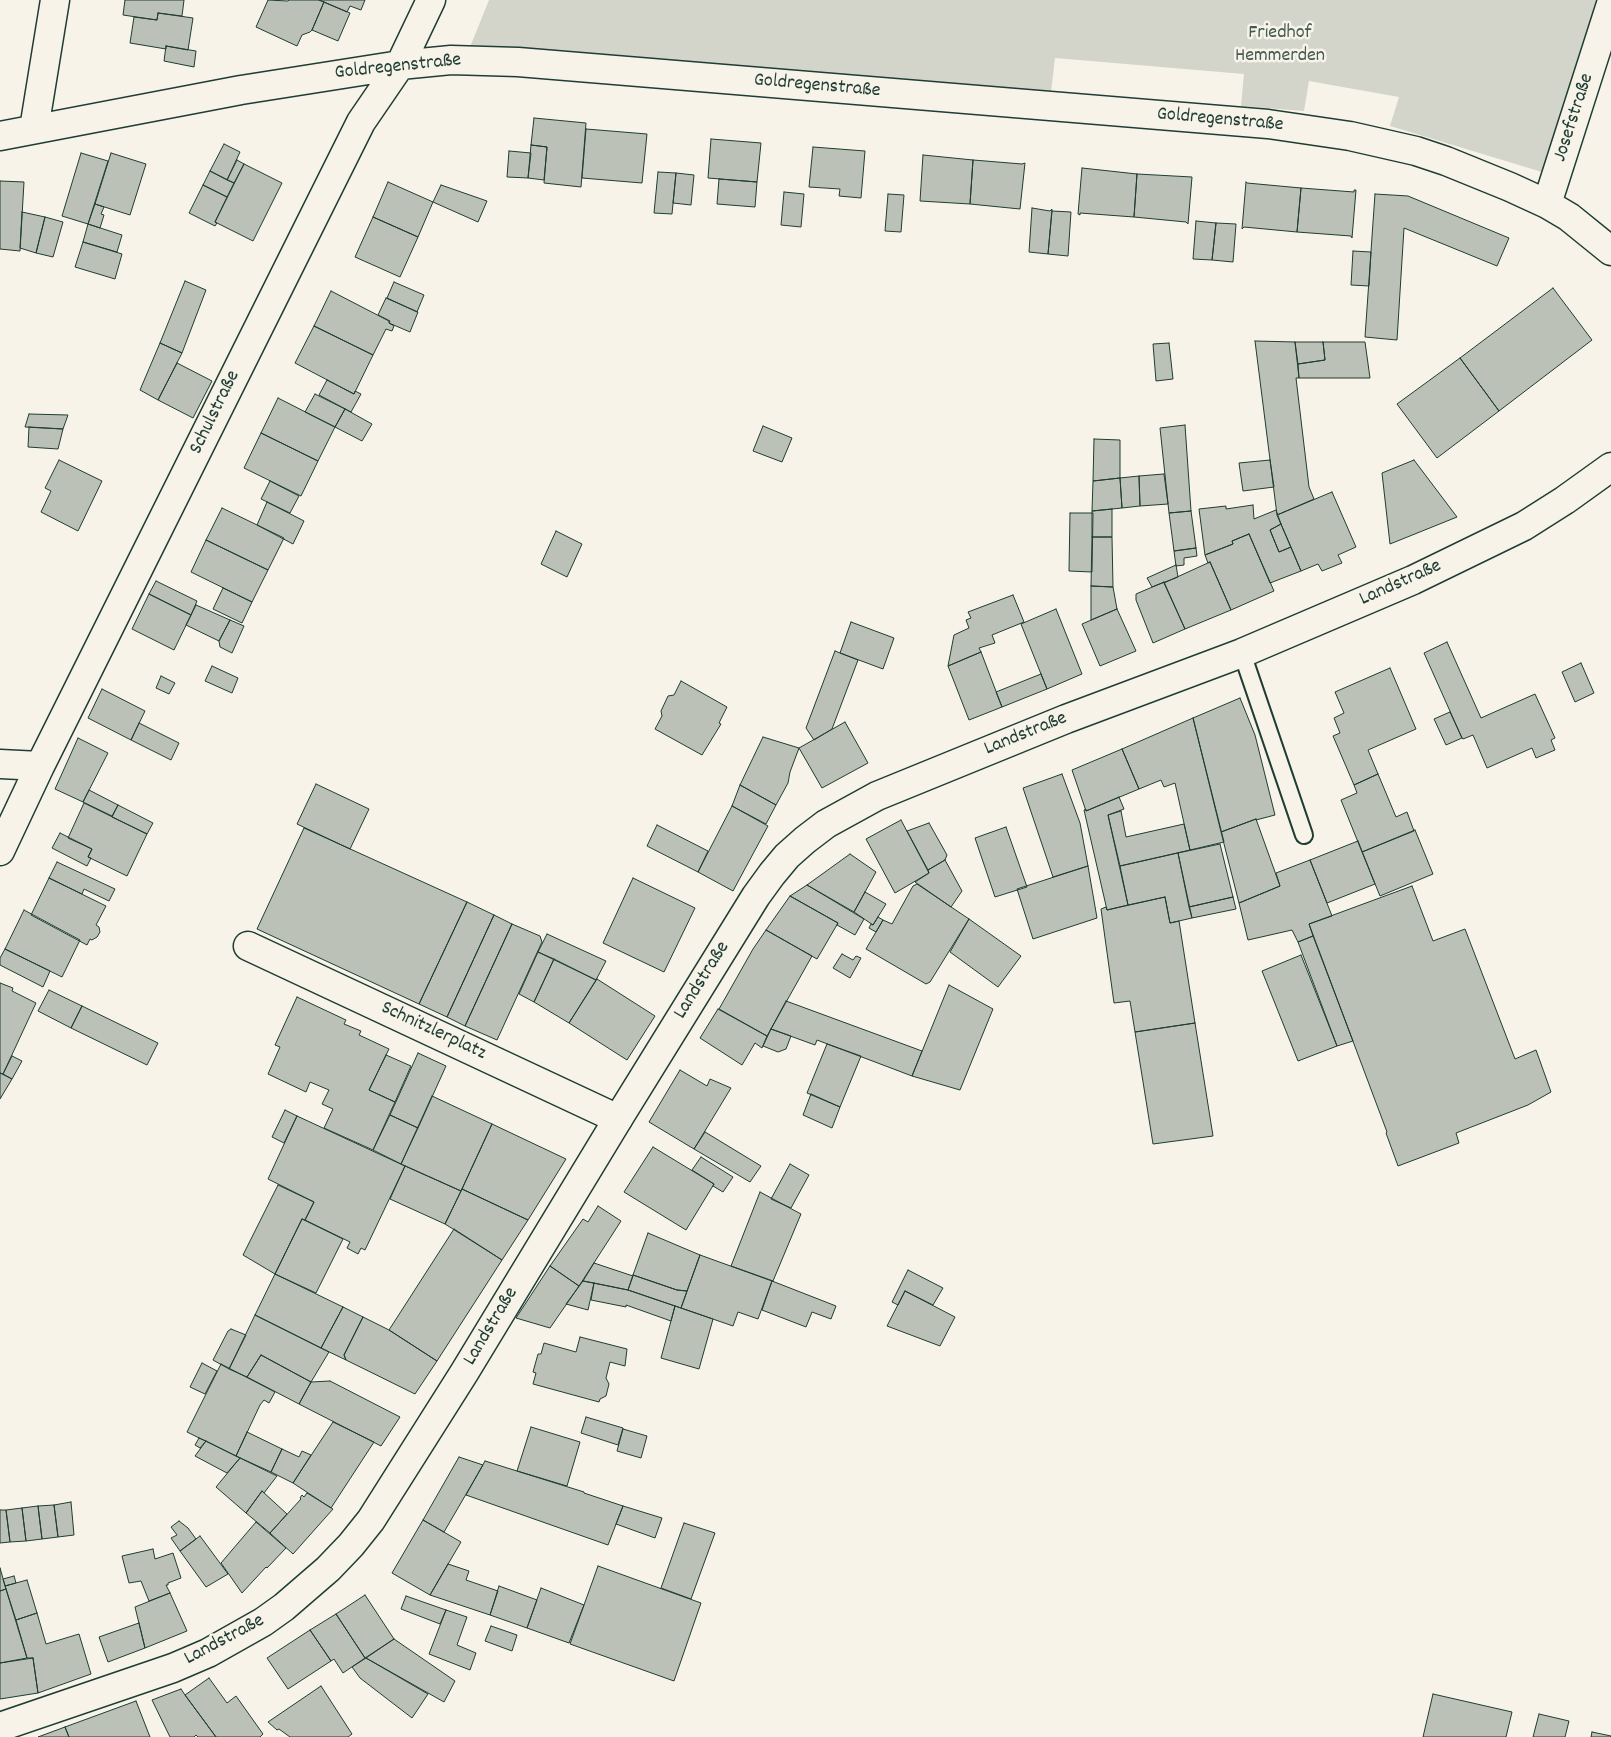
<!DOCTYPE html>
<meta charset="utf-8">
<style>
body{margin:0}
canvas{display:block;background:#f7f3e8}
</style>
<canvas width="1611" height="1737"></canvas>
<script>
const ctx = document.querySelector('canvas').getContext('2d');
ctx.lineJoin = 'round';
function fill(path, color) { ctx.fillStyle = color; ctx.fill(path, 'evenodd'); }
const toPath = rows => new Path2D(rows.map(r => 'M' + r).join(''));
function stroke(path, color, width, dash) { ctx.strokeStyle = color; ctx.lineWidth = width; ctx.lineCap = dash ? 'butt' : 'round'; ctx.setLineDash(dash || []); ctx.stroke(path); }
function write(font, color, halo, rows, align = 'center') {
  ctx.font = font + ' Dekko,sans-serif'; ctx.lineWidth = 5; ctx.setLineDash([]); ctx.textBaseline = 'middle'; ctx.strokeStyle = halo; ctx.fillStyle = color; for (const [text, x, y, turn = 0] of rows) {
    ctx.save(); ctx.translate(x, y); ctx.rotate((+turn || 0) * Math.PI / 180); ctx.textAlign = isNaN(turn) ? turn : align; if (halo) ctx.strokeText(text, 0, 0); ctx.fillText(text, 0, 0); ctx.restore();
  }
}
fill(toPath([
 [489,0,1599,0,1542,172,1390,126,1399,97,1309,81,1304,111,1241,106,1244,74,1055,58,1051,92,470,47]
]), '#d3d5ca');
const building = toPath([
 [125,0,184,0,182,16,158,13,157,20,123,15,125,0],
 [268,0,288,1,289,0,319,0,324,2,312,30,310,32,302,35,297,46,256,27,268,0],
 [319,0,365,0,361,10,350,6,347,12,319,0],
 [324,2,350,13,338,41,312,30,324,2],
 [158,13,193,18,188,50,166,46,166,49,130,43,134,17,157,20,158,13],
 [166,46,196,51,194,67,164,61,166,46],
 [534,118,586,123,581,187,544,183,547,147,531,145,534,118],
 [586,129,647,134,642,183,582,178,586,129],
 [711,139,761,143,757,182,708,178,711,139],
 [224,144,240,152,227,180,210,171,224,144],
 [531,145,547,147,544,180,528,178,531,145],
 [813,147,865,151,861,198,839,196,840,189,809,187,813,147],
 [509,151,531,153,528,178,507,177,509,151],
 [81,153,108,161,88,224,62,216,81,153],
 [111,153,146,164,130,215,95,204,111,153],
 [923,155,973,160,970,204,920,201,923,155],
 [237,160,244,164,234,183,227,180,237,160],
 [973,160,1022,164,1025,163,1020,209,970,204,973,160],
 [244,164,282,183,253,241,215,222,244,164],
 [1082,168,1137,174,1134,217,1080,213,1080,215,1078,214,1082,168],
 [210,171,234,183,227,197,203,185,210,171],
 [658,172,676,173,672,214,654,213,658,172],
 [676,173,694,175,691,205,673,203,676,173],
 [1137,174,1192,177,1188,224,1186,222,1134,217,1137,174],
 [719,179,757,182,755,207,717,204,719,179],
 [0,181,24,182,20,251,0,249,0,181],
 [388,182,433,202,418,237,373,217,388,182],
 [1246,182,1247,183,1301,188,1297,232,1244,227,1242,229,1246,182],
 [203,185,227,197,215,222,217,223,215,226,189,213,203,185],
 [441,185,487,201,478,222,433,202,441,185],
 [1301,188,1354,192,1354,190,1356,190,1352,238,1351,236,1297,232,1301,188],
 [784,192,804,194,801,227,781,225,784,192],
 [888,194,904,195,901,232,885,231,888,194],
 [1375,194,1408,196,1509,238,1497,266,1404,228,1397,340,1365,337,1375,194],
 [95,204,104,207,101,214,104,215,100,228,88,224,95,204],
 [1032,208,1050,211,1052,209,1048,254,1029,252,1032,208],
 [1052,211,1071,212,1068,256,1048,254,1052,211],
 [22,212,45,217,36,253,20,248,22,212],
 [45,217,63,222,53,257,36,253,45,217],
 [373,217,418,237,400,277,355,257,373,217],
 [1196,221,1216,223,1212,260,1193,259,1196,221],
 [1216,223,1236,224,1233,262,1212,260,1216,223],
 [88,224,122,235,117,252,83,242,88,224],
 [83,242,122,254,115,279,75,267,83,242],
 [1353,251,1371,252,1369,286,1351,285,1353,251],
 [185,281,206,290,182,353,160,343,185,281],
 [394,282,424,295,417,312,387,298,394,282],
 [1553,288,1592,340,1499,411,1460,358,1553,288],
 [331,291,389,321,389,323,394,326,392,331,386,329,373,355,314,326,331,291],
 [386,298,418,312,410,332,389,323,390,321,378,315,386,298],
 [314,326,373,355,354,394,295,363,314,326],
 [1255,341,1295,342,1299,378,1296,378,1309,487,1314,499,1277,515,1255,341],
 [1295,342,1323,342,1325,360,1298,364,1295,342],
 [1323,342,1365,342,1370,378,1299,378,1298,364,1325,360,1323,342],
 [160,343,182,353,158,400,140,390,160,343],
 [1169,343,1173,379,1156,381,1153,344,1169,343],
 [1460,358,1499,411,1437,458,1397,404,1460,358],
 [177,363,212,381,193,418,158,400,177,363],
 [327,380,354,394,355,391,361,394,351,412,319,395,327,380],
 [315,394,345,409,335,427,305,412,315,394],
 [278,398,335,427,318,461,261,433,278,398],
 [345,409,372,424,362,441,335,427,345,409],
 [29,414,68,415,63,429,25,427,29,414],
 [1185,425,1191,511,1169,513,1160,428,1185,425],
 [763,426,792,438,782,462,753,451,763,426],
 [29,427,63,429,58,449,28,447,29,427],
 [261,433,318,461,301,496,244,468,261,433],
 [1094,439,1120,440,1120,478,1093,481,1094,439],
 [59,460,102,481,78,531,41,512,51,491,45,488,59,460],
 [1270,460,1274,487,1243,491,1239,463,1270,460],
 [1414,460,1457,517,1390,544,1382,473,1414,460],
 [1164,474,1168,504,1140,506,1139,476,1164,474],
 [1139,476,1140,506,1122,508,1120,478,1139,476],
 [1120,478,1122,508,1092,511,1093,481,1120,478],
 [270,481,299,496,290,513,261,499,270,481],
 [1332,492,1356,547,1338,555,1342,563,1322,571,1318,564,1301,571,1277,515,1332,492],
 [267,502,304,521,293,544,257,525,267,502],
 [1253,505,1254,519,1276,510,1281,524,1270,530,1279,552,1291,547,1301,571,1270,583,1249,534,1232,541,1233,544,1205,555,1199,509,1226,506,1226,509,1253,505],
 [222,508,284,538,268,570,206,540,222,508],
 [1112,509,1112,537,1092,537,1092,511,1112,509],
 [1191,511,1196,548,1174,551,1169,513,1191,511],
 [1070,513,1093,513,1092,572,1069,571,1070,513],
 [1281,524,1291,547,1279,552,1270,530,1281,524],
 [556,531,582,544,567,577,541,564,556,531],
 [1249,534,1274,591,1231,610,1210,562,1208,563,1205,555,1233,544,1232,541,1249,534],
 [1092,537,1112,537,1113,587,1091,586,1092,537],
 [206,540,268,570,252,602,191,572,206,540],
 [1196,548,1197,556,1184,558,1184,565,1176,566,1174,551,1196,548],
 [1210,562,1231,610,1185,629,1164,583,1210,562],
 [1176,565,1178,577,1152,587,1147,578,1176,565],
 [156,581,197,601,191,615,149,594,156,581],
 [1164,582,1185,629,1153,643,1136,600,1136,594,1164,582],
 [1091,586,1113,587,1117,609,1091,620,1091,586],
 [223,588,252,602,242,623,213,609,223,588],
 [149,594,191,615,174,650,132,629,149,594],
 [1013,595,1024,622,992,635,995,643,979,648,981,652,948,666,954,635,969,628,966,620,971,618,968,612,1013,595],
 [196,605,230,620,219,641,186,625,196,605],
 [1056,609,1082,674,1047,689,1021,624,1056,609],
 [1117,609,1136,651,1100,666,1082,624,1117,609],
 [230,620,244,626,232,653,220,647,219,641,230,620],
 [851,622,894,638,883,669,840,653,851,622],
 [1447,642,1481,718,1535,694,1555,738,1551,740,1555,750,1536,758,1532,748,1487,768,1473,735,1463,739,1462,738,1424,653,1447,642],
 [835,651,858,660,832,729,814,740,806,728,835,651],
 [981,652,1002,707,969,720,948,666,981,652],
 [1581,663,1594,693,1575,702,1562,672,1581,663],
 [212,666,238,678,232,693,205,681,212,666],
 [1390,668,1416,729,1368,750,1378,774,1354,785,1333,736,1340,733,1334,718,1344,713,1335,692,1390,668],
 [1041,674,1047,689,1002,707,996,692,1041,674],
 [161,676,175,683,169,694,156,688,161,676],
 [681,681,727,707,719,723,721,724,702,755,655,729,662,716,661,711,668,696,674,695,681,681],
 [102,689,145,711,131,740,88,718,102,689],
 [1240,698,1255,735,1275,815,1256,820,1256,819,1221,832,1193,718,1240,698],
 [1450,712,1462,738,1446,745,1434,719,1450,712],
 [1193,718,1224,842,1190,850,1175,783,1164,787,1161,780,1139,789,1122,749,1193,718],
 [845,722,868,763,822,788,799,748,845,722],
 [139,723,179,743,171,760,131,740,139,723],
 [763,737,799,748,790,772,788,783,776,805,740,785,763,737],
 [78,738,108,753,83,802,55,789,78,738],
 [1122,749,1139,789,1086,811,1072,770,1122,749],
 [1062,774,1080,823,1088,866,1053,877,1023,788,1062,774],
 [1378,774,1396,817,1407,812,1414,831,1362,852,1341,800,1357,793,1354,785,1378,774],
 [316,784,369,809,350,849,297,824,316,784],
 [740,785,776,805,766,824,732,806,740,785],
 [89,790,118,805,112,816,83,802,89,790],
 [1119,797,1124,809,1108,815,1128,905,1107,910,1084,810,1086,809,1086,811,1119,797],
 [84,803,147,834,127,876,88,857,92,849,68,838,84,803],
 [118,805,153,823,147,834,112,817,118,805],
 [732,806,768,826,733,891,698,872,732,806],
 [1121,811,1126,837,1184,824,1190,850,1120,866,1108,815,1121,811],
 [1256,819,1280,886,1239,903,1221,832,1256,819],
 [901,820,929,873,895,893,866,839,901,820],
 [929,823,947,855,945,860,928,870,907,831,929,823],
 [657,825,708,851,698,872,647,846,657,825],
 [1006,827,1027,887,995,897,975,838,1006,827],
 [304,828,467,902,419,1004,257,929,304,828],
 [1415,830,1433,874,1380,896,1362,852,1415,830],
 [60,833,92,849,88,857,91,858,87,866,52,848,60,833],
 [1358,841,1375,884,1327,903,1310,860,1358,841],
 [1220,844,1233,897,1189,907,1178,853,1220,844],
 [1178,853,1192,918,1170,923,1165,897,1128,905,1120,866,1178,853],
 [850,854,876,872,854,912,807,885,850,854],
 [945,860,962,891,951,907,915,882,929,873,928,870,945,860],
 [1310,860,1332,916,1309,924,1313,936,1298,942,1292,930,1248,940,1239,903,1280,886,1276,873,1310,860],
 [57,862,115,889,109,901,84,889,82,894,49,878,57,862],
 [1088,866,1097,918,1033,939,1017,889,1088,866],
 [49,878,106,906,96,925,99,927,100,932,97,937,92,940,90,939,87,945,31,915,49,878],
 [633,878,695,908,664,972,603,943,633,878],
 [917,884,969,919,930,982,926,984,866,949,883,920,892,924,913,886,917,884],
 [807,885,864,919,855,935,837,925,838,923,790,896,807,885],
 [1412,886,1433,941,1465,929,1515,1059,1536,1050,1551,1092,1528,1105,1456,1133,1459,1143,1398,1166,1386,1133,1387,1132,1309,924,1412,886],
 [865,892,886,904,873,925,854,912,865,892],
 [790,896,838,923,817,959,766,930,790,896],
 [1165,897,1170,923,1179,921,1195,1023,1135,1032,1130,1001,1114,1003,1101,909,1106,907,1107,910,1165,897],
 [1233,897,1236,909,1192,918,1189,907,1233,897],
 [467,902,494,915,447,1017,419,1004,467,902],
 [24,910,80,940,62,977,5,949,24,910],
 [494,915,512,924,465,1026,447,1017,494,915],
 [878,917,883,920,876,932,869,928,871,924,873,925,878,917],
 [969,919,1021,956,998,987,950,952,969,919],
 [512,924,540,936,542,942,497,1040,465,1026,512,924],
 [766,930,812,956,767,1036,719,1009,753,949,766,930],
 [547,934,606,961,596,980,538,952,547,934],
 [1313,936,1353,1041,1337,1046,1298,942,1313,936],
 [5,949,50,971,43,987,0,965,0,958,5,949],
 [538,952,554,959,534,1002,519,994,538,952],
 [842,954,853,960,856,956,861,958,850,978,833,968,842,954],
 [1301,955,1337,1046,1298,1061,1262,971,1301,955],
 [554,959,596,980,569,1023,534,1002,554,959],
 [597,979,655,1016,627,1060,569,1023,597,979],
 [0,983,13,988,12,991,36,1003,3,1074,0,1073,0,983],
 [949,985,993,1009,960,1090,912,1076,949,985],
 [49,990,82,1006,71,1028,38,1011,49,990],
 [297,997,346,1020,344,1024,361,1031,359,1035,389,1049,369,1090,395,1102,373,1150,324,1128,333,1109,322,1104,329,1090,310,1082,306,1092,268,1074,280,1047,275,1045,297,997],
 [786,1001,922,1051,912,1076,817,1040,815,1045,771,1029,786,1001],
 [82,1006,158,1043,147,1065,71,1028,82,1006],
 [718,1009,767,1036,762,1048,755,1043,742,1065,700,1038,718,1009],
 [1195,1023,1213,1136,1153,1144,1135,1032,1195,1023],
 [771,1029,791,1036,786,1049,778,1052,763,1046,771,1029],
 [827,1044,861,1056,840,1107,807,1093,827,1044],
 [418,1053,446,1066,418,1128,390,1115,418,1053],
 [386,1055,411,1066,395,1102,369,1090,386,1055],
 [12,1056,22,1061,12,1079,3,1074,12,1056],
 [680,1070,707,1086,710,1079,731,1088,694,1149,649,1122,680,1070],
 [0,1073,12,1079,0,1099,0,1073],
 [811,1094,840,1107,832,1128,803,1115,811,1094],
 [432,1096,492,1124,461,1191,401,1164,432,1096],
 [285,1110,297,1116,284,1143,272,1137,285,1110],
 [390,1115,418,1128,401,1164,373,1150,390,1115],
 [297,1116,405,1166,365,1250,361,1248,358,1254,347,1248,350,1242,305,1220,314,1202,268,1179,297,1116],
 [492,1124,566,1159,528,1220,462,1189,492,1124],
 [705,1132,761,1166,750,1182,694,1149,705,1132],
 [653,1147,714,1184,686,1230,624,1192,653,1147],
 [701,1157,733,1177,723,1192,713,1186,714,1184,692,1170,701,1157],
 [790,1164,809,1175,791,1208,771,1199,790,1164],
 [405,1166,461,1191,445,1224,390,1199,405,1166],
 [278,1185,314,1202,305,1220,302,1219,275,1274,243,1255,278,1185],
 [462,1189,528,1220,502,1260,445,1224,462,1189],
 [760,1192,801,1214,773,1281,731,1266,760,1192],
 [598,1206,621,1221,579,1286,550,1266,583,1219,588,1222,598,1206],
 [302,1219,343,1239,316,1293,275,1274,302,1219],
 [454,1229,502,1260,437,1361,389,1330,454,1229],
 [648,1233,700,1255,687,1291,677,1290,633,1275,648,1233],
 [700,1255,772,1281,758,1319,738,1312,733,1326,681,1308,700,1255],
 [594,1263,633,1276,628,1290,583,1281,594,1263],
 [550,1266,579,1286,550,1328,516,1318,550,1266],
 [908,1270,943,1288,933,1305,905,1291,898,1305,892,1302,908,1270],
 [275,1274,343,1307,321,1348,255,1315,275,1274],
 [633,1275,677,1290,687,1291,681,1308,628,1290,633,1275],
 [583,1281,594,1283,588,1310,566,1304,583,1281],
 [772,1281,836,1306,831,1319,812,1312,806,1327,762,1310,772,1281],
 [594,1283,628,1290,675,1306,671,1321,626,1305,626,1307,591,1300,594,1283],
 [905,1291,955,1317,940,1346,887,1326,905,1291],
 [675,1306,713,1319,699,1369,661,1358,675,1306],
 [343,1307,363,1317,344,1355,346,1360,321,1348,343,1307],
 [255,1315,329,1352,311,1382,261,1355,247,1377,229,1369,255,1315],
 [363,1317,389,1330,437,1361,415,1394,346,1360,344,1355,363,1317],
 [231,1329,246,1335,229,1369,213,1360,228,1331,231,1329],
 [580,1337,627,1349,625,1366,610,1362,606,1378,609,1384,606,1396,600,1399,599,1402,533,1384,536,1373,533,1372,538,1354,541,1354,544,1343,576,1352,580,1337],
 [261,1355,311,1382,299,1404,247,1377,261,1355],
 [202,1363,217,1371,205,1394,190,1387,202,1363],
 [221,1364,275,1392,269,1403,264,1400,260,1405,236,1456,187,1432,221,1364],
 [330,1381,400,1417,381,1446,299,1404,311,1382,330,1381],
 [586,1417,623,1428,618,1445,581,1433,586,1417],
 [333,1422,374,1442,331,1508,293,1483,333,1422],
 [531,1427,580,1442,567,1486,517,1471,531,1427],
 [623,1429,647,1436,641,1458,617,1451,623,1429],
 [247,1432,282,1449,271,1472,236,1456,247,1432],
 [199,1438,206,1441,200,1448,195,1445,199,1438],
 [206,1441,240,1458,227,1473,195,1456,206,1441],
 [282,1449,299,1457,302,1451,311,1455,293,1483,271,1472,282,1449],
 [459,1457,483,1465,444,1532,423,1520,459,1457],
 [240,1458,277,1476,264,1493,262,1491,246,1513,216,1487,240,1458],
 [485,1461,584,1492,584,1493,623,1506,608,1545,466,1495,485,1461],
 [262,1491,287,1514,270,1533,246,1513,262,1491],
 [307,1493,333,1509,293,1554,270,1533,301,1499,300,1498,302,1495,304,1497,307,1493],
 [71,1502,74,1535,58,1537,54,1505,71,1502],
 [54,1505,58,1537,42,1539,38,1506,54,1505],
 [38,1506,42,1539,26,1541,22,1508,38,1506],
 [623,1506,662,1518,655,1538,616,1524,623,1506],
 [22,1508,26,1541,10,1542,6,1510,22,1508],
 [0,1510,6,1510,10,1542,0,1543,0,1510],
 [423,1520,461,1542,430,1595,392,1573,423,1520],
 [179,1521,188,1528,196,1539,180,1551,171,1538,177,1535,171,1527,179,1521],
 [256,1522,286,1548,267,1568,266,1567,242,1593,221,1563,256,1522],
 [684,1523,715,1533,691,1599,661,1588,684,1523],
 [200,1536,228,1574,206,1587,180,1551,200,1536],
 [153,1549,155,1559,173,1553,181,1578,168,1583,168,1585,166,1585,170,1593,149,1601,141,1581,129,1583,122,1556,153,1549],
 [448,1564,469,1571,466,1580,498,1591,490,1615,430,1595,448,1564],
 [598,1566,701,1603,674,1681,570,1644,598,1566],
 [0,1568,6,1589,0,1591,0,1568],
 [14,1576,16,1583,5,1586,3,1579,14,1576],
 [27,1580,37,1613,16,1620,5,1586,27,1580],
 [499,1586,537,1600,527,1628,490,1615,499,1586],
 [541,1588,584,1605,569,1643,527,1628,541,1588],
 [6,1589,27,1658,0,1663,0,1591,6,1589],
 [170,1593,187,1631,145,1648,135,1607,170,1593],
 [365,1595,394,1639,365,1658,336,1614,365,1595],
 [406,1596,446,1610,440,1624,401,1609,406,1596],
 [446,1610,467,1617,457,1645,476,1653,470,1670,429,1654,446,1610],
 [37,1613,46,1644,79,1634,91,1674,38,1693,33,1658,27,1658,16,1620,37,1613],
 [336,1614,365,1658,343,1673,334,1659,331,1661,310,1630,336,1614],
 [139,1623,145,1648,108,1662,99,1637,139,1623],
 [491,1626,517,1635,512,1651,485,1641,491,1626],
 [310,1630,331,1661,288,1689,267,1658,310,1630],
 [394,1639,455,1681,444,1702,366,1658,394,1639],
 [33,1658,38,1693,0,1699,0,1663,33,1658],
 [366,1658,428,1694,412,1718,360,1678,352,1667,366,1658],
 [209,1678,227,1703,236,1696,263,1734,260,1737,216,1737,185,1695,209,1678],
 [321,1686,352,1734,348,1737,290,1737,279,1729,277,1730,268,1722,321,1686],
 [181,1689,185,1695,216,1737,198,1737,196,1735,194,1737,170,1737,152,1700,181,1689],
 [1433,1694,1512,1712,1506,1737,1423,1737,1433,1694],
 [136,1701,150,1737,69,1737,65,1727,136,1701],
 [1539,1714,1569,1721,1565,1737,1533,1737,1539,1714],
 [65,1727,69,1737,38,1737,65,1727],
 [1592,1732,1611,1736,1611,1737,1591,1737,1592,1732]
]);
fill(building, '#bbc1b6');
stroke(building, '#1f3d34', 1);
const lane = toPath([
 [1242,653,1304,835]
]);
const street = toPath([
 [34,129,55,0],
 [0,136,241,90,400,65,451,60,518,62,1268,124,1350,136,1416,151,1446,161,1510,187,1547,204,1569,217,1611,251],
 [1547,204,1611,4],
 [0,764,40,766],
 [0,851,40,766,361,122,400,65,431,0],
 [248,946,618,1119]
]);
const secondary = toPath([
 [0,1727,173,1668,208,1653,263,1622,284,1607,328,1569,351,1545,371,1520,464,1373,618,1119,756,896,772,874,787,856,805,840,826,824,877,796,1066,719,1242,653,1413,580,1524,526,1565,500,1611,467]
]);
stroke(lane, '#1f3d34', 20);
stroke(street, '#1f3d34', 31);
stroke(secondary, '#1f3d34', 31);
stroke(lane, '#f7f3e8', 16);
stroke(street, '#f7f3e8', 28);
stroke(secondary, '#f7f3e8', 28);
write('20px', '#435b52', '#f7f3e8', [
 ["Friedhof",1280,34],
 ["Hemmerden",1280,57]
]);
write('20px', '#1f3d34', '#f7f3e8', [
 ["Goldregenstraße",398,68,-6],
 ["Goldregenstraße",817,87,5],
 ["Josefstraße",1575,118,-72],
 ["Goldregenstraße",1220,121,5],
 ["Schulstraße",216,413,-64],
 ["Landstraße",1401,584,-24],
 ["Landstraße",1026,735,-22],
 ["Landstraße",703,981,-58],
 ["Schnitzlerplatz",433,1032,25],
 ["Landstraße",492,1327,-59],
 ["Landstraße",225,1641,-28]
]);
</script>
